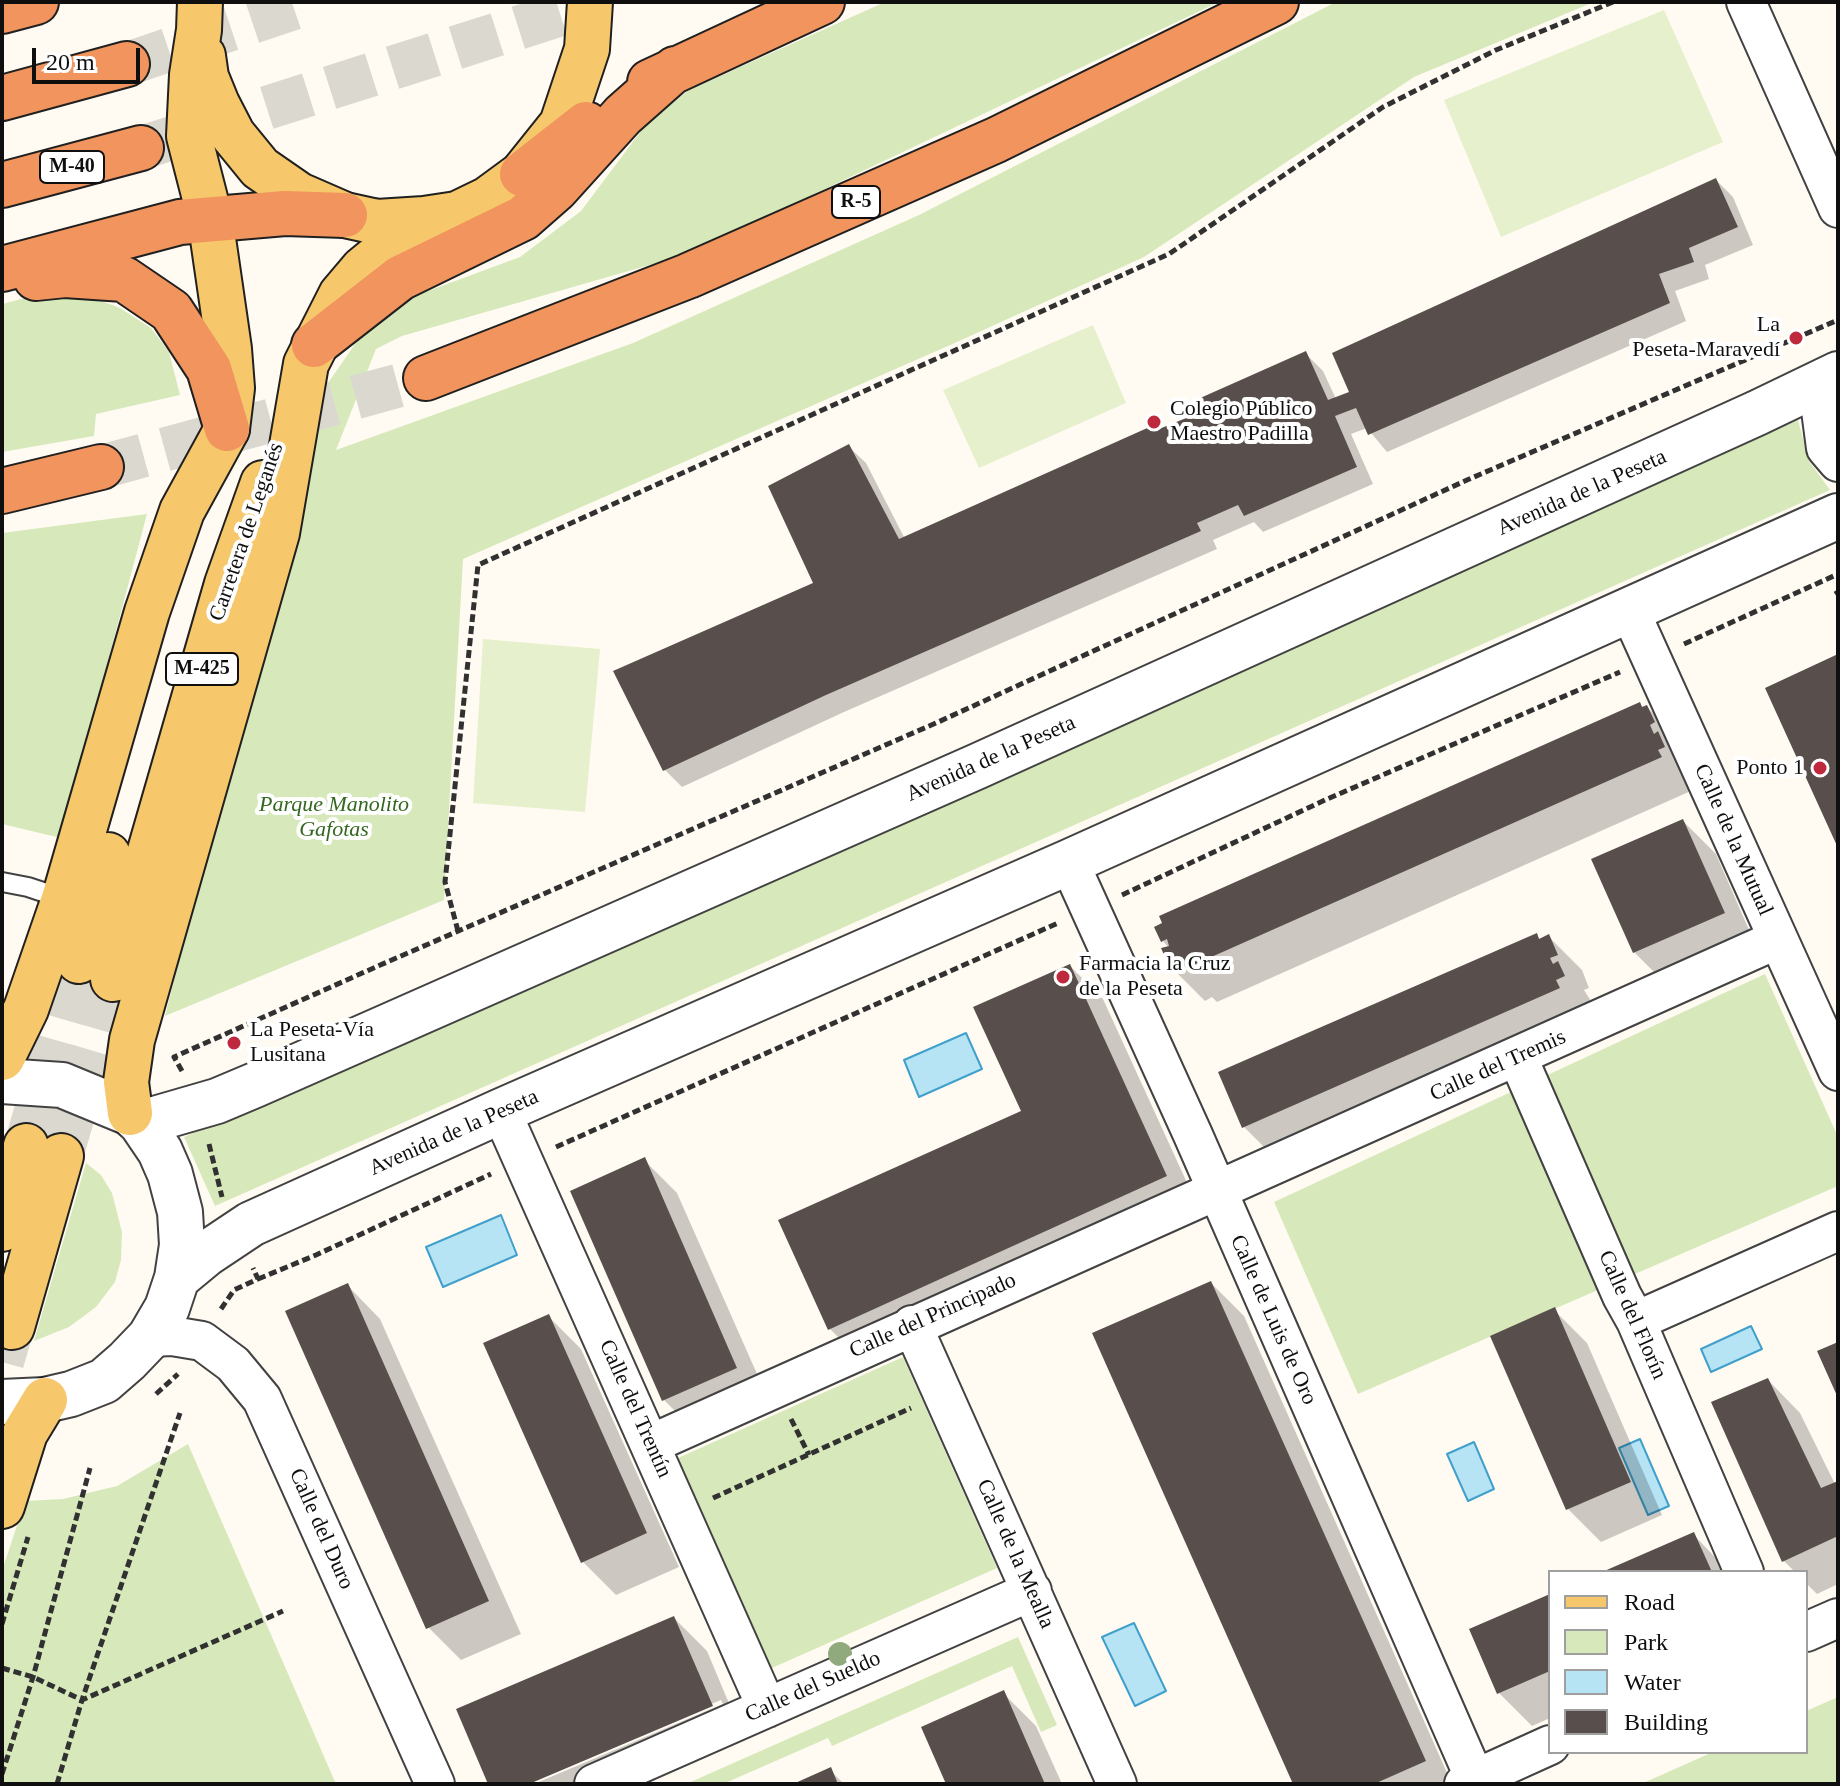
<!DOCTYPE html>
<meta charset="utf-8">
<style>
body{margin:0}
#map{position:relative;width:1840px;height:1786px;overflow:hidden;background:#fffbf2;font-family:Georgia,serif}
canvas{display:block}
.frame{position:absolute;inset:0;border:4px solid #0f0f0f;pointer-events:none}
.legend{position:absolute;left:1548px;top:1570px;width:260px;height:184px;box-sizing:border-box;background:#fff;border:2px solid #9f9f9f;margin:0;padding:10px 14px;list-style:none;font-size:24px;color:#0f0f0f}
.legend li{display:flex;align-items:center;gap:16px;height:40px}
.legend b{width:40px;border:2px solid #9f9f9f}
.scale{position:absolute;left:32px;top:48px;width:108px;height:36px;box-sizing:border-box;border:4px solid #0f0f0f;border-top:0;padding-left:10px;font-size:24px;line-height:28px;white-space:nowrap;color:#0f0f0f;-webkit-text-stroke:6px #fff;paint-order:stroke}
</style>
<div id="map">
<canvas width="1840" height="1786"></canvas>
<div class="frame"></div>
<ul class="legend">
<li><b style="height:10px;background:#f6c76b"></b>Road</li>
<li><b style="height:22px;background:#d7e9bb"></b>Park</li>
<li><b style="height:22px;background:#b7e4f5"></b>Water</li>
<li><b style="height:22px;background:#584f4c"></b>Building</li>
</ul>
<div class="scale">20 m</div>
</div>
<script>
const ctx = document.querySelector('canvas').getContext('2d');
ctx.lineJoin = 'round';
function fill(path, color) { ctx.fillStyle = color; ctx.fill(path, 'evenodd'); }
const toPath = rows => new Path2D(rows.map(r => 'M' + r).join(''));
function stroke(path, color, width, dash) { ctx.strokeStyle = color; ctx.lineWidth = width; ctx.lineCap = dash ? 'butt' : 'round'; ctx.setLineDash(dash || []); ctx.stroke(path); }
function write(font, color, halo, rows, align = 'center') {
  ctx.font = font + ' Georgia,serif'; ctx.lineWidth = 8; ctx.setLineDash([]); ctx.textBaseline = 'middle'; ctx.strokeStyle = halo; ctx.fillStyle = color; for (const [text, x, y, turn = 0] of rows) {
    ctx.save(); ctx.translate(x, y); ctx.rotate((+turn || 0) * Math.PI / 180); ctx.textAlign = isNaN(turn) ? turn : align; if (halo) ctx.strokeText(text, 0, 0); ctx.fillText(text, 0, 0); ctx.restore();
  }
}
fill(toPath([
 [885,2,1219,2,688,254,402,336,376,349,336,450,633,343,919,215,1336,2,1594,2,1414,77,1144,257,957,342,463,559,444,900,165,1016,326,386,364,331,412,297,520,257,581,211,650,119,689,90],
 [83,294,120,308,151,328,169,352,180,395,96,414,94,436,2,452,2,304,25,298],
 [1798,420,1809,461,1830,490,215,1206,184,1137],
 [147,514,61,838,2,824,2,533],
 [1765,974,1838,1137,1838,1186,1358,1394,1274,1202],
 [86,1163,101,1175,112,1193,122,1232,121,1260,115,1282,96,1307,69,1327,34,1341],
 [903,1357,997,1568,772,1668,678,1458],
 [188,1444,336,1784,2,1784,2,1571,25,1501,63,1499,117,1486],
 [1018,1637,1057,1725,1041,1732,1012,1666,832,1746,828,1738,723,1784,686,1784],
 [1838,1697,1838,1784,1641,1784,1713,1752,1806,1752,1806,1711]
]), '#d7e9bb');
fill(toPath([
 [1664,10,1723,142,1501,237,1444,100],
 [1093,325,1126,403,979,468,943,390],
 [483,639,600,649,585,812,473,803]
]), '#e7f0cd');
const water = toPath([
 [966,1033,982,1069,919,1097,904,1060,966,1033],
 [501,1215,517,1255,443,1287,426,1247,501,1215],
 [1751,1326,1762,1349,1711,1372,1701,1349,1751,1326],
 [1640,1439,1669,1506,1648,1515,1619,1448,1640,1439],
 [1474,1442,1494,1489,1468,1501,1447,1454,1474,1442],
 [1134,1623,1166,1691,1135,1706,1102,1637,1134,1623]
]);
fill(water, '#b7e4f5');
stroke(water, '#40a0cb', 2);
fill(toPath([
 [1716,180,1733,197,1753,245,1705,265,1709,279,1675,291,1686,321,1387,452,1367,428,1351,434,1373,484,1263,532,1254,522,1213,540,1217,549,844,712,682,787,665,770,815,584,848,446,866,463,905,539,1198,415,1306,354,1323,371,1336,399,1351,393],
 [1639,704,1644,708,1647,707,1680,740,1693,790,1217,1002,1212,997,1205,1001,1172,968,1169,948,1163,941],
 [1683,821,1716,854,1756,946,1667,985,1634,952],
 [1536,935,1541,940,1549,937,1582,970,1589,988,1584,990,1596,1009,1277,1160,1244,1127],
 [1070,966,1103,999,1199,1209,863,1362,830,1329,1023,1112],
 [644,1160,677,1193,769,1401,697,1433,664,1400],
 [1211,1283,1244,1316,1452,1784,1295,1784],
 [348,1286,380,1319,521,1634,461,1660,428,1627],
 [1554,1310,1587,1343,1662,1515,1601,1542,1568,1509],
 [548,1316,581,1349,679,1567,616,1595,583,1562],
 [1768,1380,1800,1413,1835,1484,1838,1483,1838,1584,1817,1594,1806,1583,1806,1572,1795,1572,1784,1561],
 [1694,1535,1729,1572,1607,1572],
 [1550,1597,1550,1718,1532,1726,1499,1693],
 [674,1618,707,1651,744,1739,638,1784,534,1784,723,1704,721,1700,524,1784,490,1784],
 [1003,1693,1036,1726,1062,1784,948,1784],
 [830,1770,844,1784,798,1784]
]), '#0003');
fill(toPath([
 [1716,178,1738,227,1689,248,1694,262,1659,274,1670,303,1368,435,1356,408,1335,416,1357,467,1244,516,1238,505,1197,523,1201,531,826,695,663,771,613,671,813,583,768,486,849,444,899,539,1154,425,1159,429,1196,414,1189,403,1306,351,1328,400,1349,392,1332,353],
 [1838,654,1838,848,1765,688],
 [1640,702,1642,707,1647,705,1655,722,1650,725,1654,734,1658,731,1665,747,1658,750,1662,757,1182,970,1180,965,1170,969,1161,948,1169,946,1167,939,1161,942,1154,927,1162,923,1159,916],
 [1683,819,1725,913,1633,953,1591,859],
 [1537,933,1539,939,1549,934,1558,955,1550,958,1553,964,1558,961,1565,976,1556,980,1560,988,1242,1128,1218,1072],
 [1070,964,1167,1176,828,1330,778,1220,1021,1111,973,1007],
 [645,1157,737,1368,662,1401,570,1191],
 [1211,1281,1426,1761,1374,1784,1293,1784,1092,1333],
 [348,1283,489,1601,426,1629,285,1311],
 [1555,1307,1631,1482,1566,1510,1490,1336],
 [549,1314,647,1533,581,1563,483,1343],
 [1838,1342,1838,1398,1817,1351],
 [1768,1378,1821,1488,1838,1481,1838,1536,1782,1562,1711,1402],
 [1694,1532,1712,1572,1602,1572],
 [1550,1594,1550,1671,1497,1694,1469,1629],
 [674,1616,713,1706,529,1784,488,1784,456,1709],
 [1004,1690,1045,1784,946,1784,921,1727],
 [831,1767,838,1784,793,1784]
]), '#584f4c');
stroke(toPath([
 [26,1146,79,961],
 [61,1156,113,979],
 [2,1362,12,1327]
]), '#dbd8d0', 44, [44, 22]);
stroke(toPath([
 [127,64,311,2],
 [141,148,599,2],
 [101,467,426,378]
]), '#dbd8d0', 44, [44, 22]);
const service = toPath([
 [2,882,28,887,64,899]
]);
const minor = toPath([
 [1746,2,1838,208],
 [1833,376,1821,410,1826,448,1838,462],
 [1629,609,1838,1071],
 [1069,862,1193,1135,1475,1779],
 [1518,1058,1622,1296,1636,1321,1744,1572],
 [501,1111,767,1708],
 [1636,1321,1838,1231],
 [912,1325,1117,1784],
 [150,1337,172,1336,202,1341,233,1364,262,1399,435,1784],
 [651,1444,1778,939],
 [1806,1632,1838,1618],
 [594,1784,1032,1591],
 [1464,1784,1550,1745]
]);
const tertiary = toPath([
 [2,1081,62,1085,130,1113,141,1123,160,1151,170,1174,180,1212,182,1245,177,1278,167,1308,150,1337,127,1361,104,1381,71,1394,45,1400,2,1402],
 [141,1123,217,1101,255,1085,978,766,1757,413,1838,374],
 [177,1278,206,1254,251,1224,501,1111,1069,862,1838,516]
]);
const primary = toPath([
 [203,56,206,77,217,104,233,135,260,168,299,195,345,215,377,222,424,219,457,214,488,199,522,174,562,124,587,49,590,2],
 [79,961,108,855],
 [113,979,227,584,263,483],
 [2,1058,26,1009,64,899,147,612,182,511,227,429,232,388,229,349,210,218,189,136,192,75,199,30,200,2],
 [130,1113,126,1082,132,1040,277,533,306,364,341,295,363,269,424,219],
 [2,1229,26,1146],
 [12,1327,61,1156],
 [2,1506,25,1433,45,1400]
]);
const motorway = toPath([
 [2,11,36,2],
 [650,82,822,2],
 [2,98,127,64],
 [522,174,586,124],
 [2,185,141,148],
 [2,269,180,222,285,213,345,215],
 [36,278,65,275,124,279,171,311,209,369,227,429],
 [314,345,400,278,523,218,556,189,623,115,675,69],
 [426,378,688,276,996,140,1276,2],
 [2,491,101,467]
]);
stroke(service, '#424242', 22);
stroke(minor, '#424242', 42);
stroke(tertiary, '#424242', 48);
stroke(primary, '#202020', 48);
stroke(motorway, '#202020', 48);
stroke(toPath([
 [1835,594,1838,592],
 [1684,644,1838,574],
 [1122,895,1325,800,1620,672],
 [458,931,445,882,478,565,1169,254,1383,107,1496,50,1613,2],
 [182,1071,174,1057,378,966,936,723,1467,480,1838,320],
 [209,1144,222,1197],
 [556,1147,1058,923],
 [258,1279,316,1255,491,1174],
 [221,1309,234,1290,258,1279,253,1268],
 [156,1394,178,1374],
 [791,1419,809,1455],
 [713,1498,911,1408],
 [2,1624,28,1537],
 [2,1668,33,1677,82,1700,283,1611],
 [2,1774,33,1677,90,1468],
 [57,1784,82,1700,180,1413]
]), '#313131', 5, [8, 4]);
stroke(service, '#fff', 18);
stroke(minor, '#fff', 38);
stroke(tertiary, '#fff', 44);
stroke(primary, '#f6c76b', 44);
stroke(motorway, '#f1945d', 44);
ctx.fillStyle = '#90aa7e';
for (const [x, y] of [
 [840,1654]
]) { ctx.beginPath(); ctx.arc(x, y, 12, 0, 2 * Math.PI); ctx.fill(); }
for (const [x, y, r, color] of [
 [1796,338,8,"#be293d"],
 [1154,422,8,"#be293d"],
 [1820,768,8,"#be293d"],
 [1063,977,8,"#be293d"],
 [234,1043,8,"#be293d"]
]) { const dot = new Path2D(); dot.arc(x, y, r, 0, 2 * Math.PI); ctx.fillStyle = color; ctx.fill(dot); stroke(dot, '#fff', 3); }
for (const [x, y, w] of [
 [72,167,64],
 [856,202,48],
 [202,669,72]
]) { const box = new Path2D(); box.roundRect(x - w / 2, y - 16, w, 32, 6); ctx.fillStyle = '#fff'; ctx.fill(box); stroke(box, '#0f0f0f', 2); }
write('bold 20px', '#0f0f0f', null, [
 ["M-40",72,167],
 ["R-5",856,202],
 ["M-425",202,669]
]);
write('22px', '#0f0f0f', '#fff', [
 ["La",1780,325,"right"],
 ["Peseta-Maravedí",1780,350,"right"],
 ["Colegio Público",1170,409],
 ["Maestro Padilla",1170,434],
 ["Ponto 1",1804,768,"right"],
 ["Farmacia la Cruz",1079,964],
 ["de la Peseta",1079,989],
 ["La Peseta-Vía",250,1030],
 ["Lusitana",250,1055]
], 'left');
write('22px', '#0f0f0f', '#fff', [
 ["Avenida de la Peseta",1582,493,-24],
 ["Carretera de Leganés",247,532,-71],
 ["Avenida de la Peseta",991,759,-24],
 ["Calle de la Mutual",1733,840,66],
 ["Calle del Tremis",1498,1066,-24],
 ["Avenida de la Peseta",454,1133,-24],
 ["Calle del Florín",1632,1315,66],
 ["Calle del Principado",933,1316,-24],
 ["Calle de Luis de Oro",1273,1320,66],
 ["Calle del Trentín",635,1409,66],
 ["Calle del Duro",321,1529,66],
 ["Calle de la Mealla",1015,1554,66],
 ["Calle del Sueldo",813,1687,-24]
]);
write('italic 22px', '#356720', '#fff', [
 ["Parque Manolito",334,805],
 ["Gafotas",334,830]
]);
</script>
